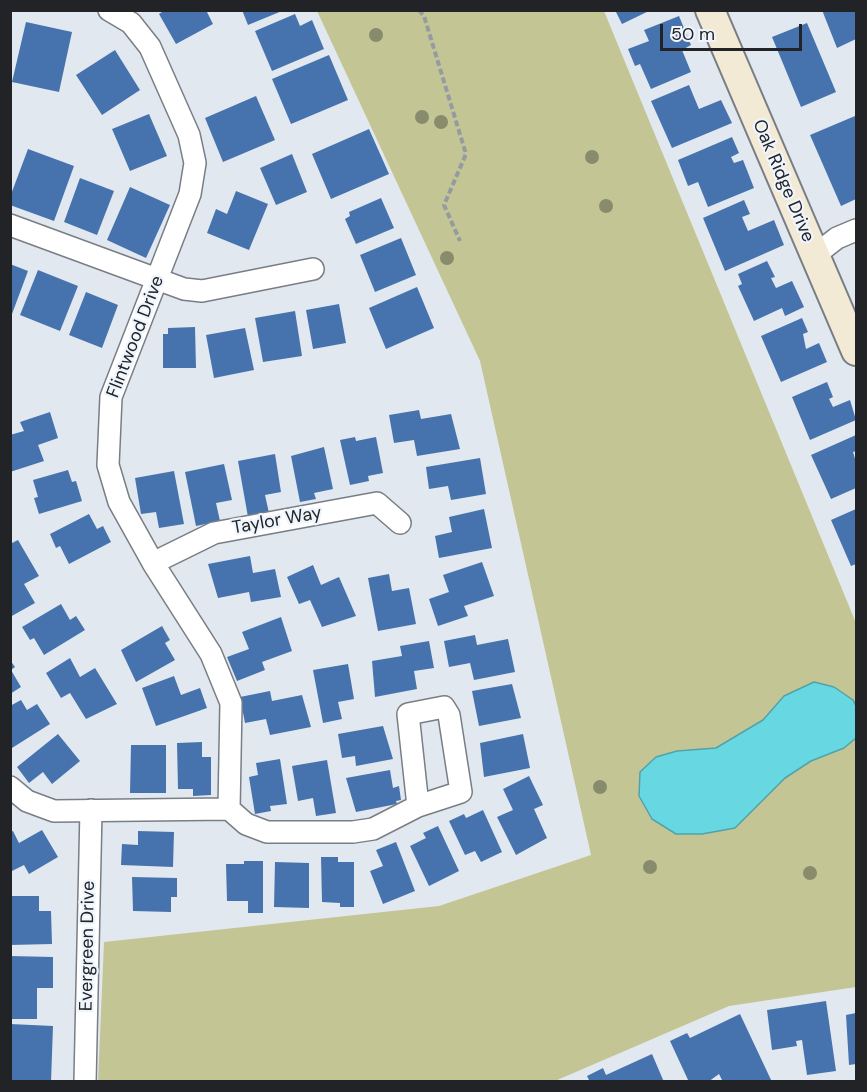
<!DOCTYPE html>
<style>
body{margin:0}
#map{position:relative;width:867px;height:1092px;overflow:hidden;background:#e2e8ef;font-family:"DM Sans",sans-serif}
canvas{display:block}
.frame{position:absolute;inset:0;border:12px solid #212326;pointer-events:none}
.scale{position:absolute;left:660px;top:24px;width:142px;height:27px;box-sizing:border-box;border:3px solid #212326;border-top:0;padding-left:8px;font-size:18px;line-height:21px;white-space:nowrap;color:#212326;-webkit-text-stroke:4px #eff5fd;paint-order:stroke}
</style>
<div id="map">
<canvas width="867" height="1092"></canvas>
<div class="frame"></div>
<div class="scale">50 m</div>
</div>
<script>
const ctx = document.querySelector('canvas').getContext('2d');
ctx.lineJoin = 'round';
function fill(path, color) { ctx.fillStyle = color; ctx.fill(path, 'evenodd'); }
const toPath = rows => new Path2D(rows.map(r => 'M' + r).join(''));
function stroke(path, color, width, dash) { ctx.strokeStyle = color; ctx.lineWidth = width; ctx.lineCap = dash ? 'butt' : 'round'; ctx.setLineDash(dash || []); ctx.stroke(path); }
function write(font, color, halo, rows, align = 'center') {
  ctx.font = font + ' "DM Sans",sans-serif'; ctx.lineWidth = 4.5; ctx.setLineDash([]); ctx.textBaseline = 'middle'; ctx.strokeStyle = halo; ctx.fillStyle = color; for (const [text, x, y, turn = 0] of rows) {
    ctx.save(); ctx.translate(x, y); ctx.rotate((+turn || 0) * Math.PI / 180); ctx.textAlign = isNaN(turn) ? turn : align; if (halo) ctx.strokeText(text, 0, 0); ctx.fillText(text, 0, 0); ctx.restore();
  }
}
fill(toPath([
 [317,11,604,11,856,623,856,987,729,1006,555,1081,98,1082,104,942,439,906,591,855,480,361]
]), '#c3c694');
const water = toPath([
 [814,682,834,687,853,700,856,706,856,738,844,748,811,761,785,778,735,828,702,834,676,834,652,819,639,796,640,772,656,757,677,751,716,748,763,720,784,696,814,682]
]);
fill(water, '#67d8e2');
stroke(water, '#52a2aa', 1.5);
fill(toPath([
 [165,10,206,10,213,24,176,44,159,14],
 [242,10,282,10,282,11,248,25],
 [615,10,651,10,622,24],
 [822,10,856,10,856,39,837,48],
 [295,14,300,26,312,20,324,49,272,71,255,31],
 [679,16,691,45,682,50,691,72,651,89,640,64,635,66,628,49,649,41,644,30],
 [26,22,72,32,59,92,12,82],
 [807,23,836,92,801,107,772,37],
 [115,50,140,90,102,115,76,75],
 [329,55,348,100,291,124,272,79],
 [689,85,699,109,721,100,732,123,672,148,651,101],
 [256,96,275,140,223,162,205,118],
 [149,114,167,156,130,171,112,129],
 [855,116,856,199,841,206,810,135],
 [369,129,389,174,331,199,312,154],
 [732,137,739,153,731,157,734,163,743,160,754,188,708,207,698,182,688,186,678,160],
 [28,149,74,166,54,221,10,205,10,197],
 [292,154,307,192,276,205,260,168],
 [80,178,114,191,97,235,64,222],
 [130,187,170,205,146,258,107,240],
 [236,191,268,204,249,250,207,233,216,209,227,214],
 [381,198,394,228,356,244,345,219,350,216,349,212],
 [744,200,750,214,742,217,748,231,774,220,784,245,725,271,703,218],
 [401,238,416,275,375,292,360,255],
 [767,261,775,277,771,278,776,288,792,281,804,307,785,316,782,308,754,321,738,286,742,284,738,274],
 [10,264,28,271,12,314,10,313],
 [38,270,78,286,60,331,20,315],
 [417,287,434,328,386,349,369,308],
 [86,292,118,305,102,348,69,335],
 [339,304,346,343,313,349,306,310],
 [295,311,302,356,263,362,255,318],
 [802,318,808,332,803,334,806,349,819,343,827,362,781,382,761,336],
 [195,327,196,368,163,368,163,334,168,334,168,328],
 [245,328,254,370,214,378,206,335],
 [827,382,833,397,829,399,833,407,850,400,856,420,810,440,792,397],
 [419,410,421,419,451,414,460,449,417,456,414,440,394,443,389,415],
 [50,412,58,438,38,445,44,461,10,472,10,435,24,431,20,422],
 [856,435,856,451,853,452,856,462,856,488,831,499,811,455],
 [355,437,356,441,376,437,383,473,368,476,369,481,350,485,340,440],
 [324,447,333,489,314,493,316,499,300,502,291,456],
 [275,454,281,492,265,495,269,513,248,517,238,461],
 [480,458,486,494,451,500,448,486,429,489,426,467],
 [224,464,232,500,216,503,220,521,196,526,185,472],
 [68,470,72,482,76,481,82,501,39,514,34,498,38,497,33,480],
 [174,471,184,524,159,528,156,512,141,514,135,478],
 [484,509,492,548,439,558,435,536,452,532,449,517],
 [856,509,856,564,851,566,831,520],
 [89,514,97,529,103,526,111,542,69,564,60,546,56,548,50,534],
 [18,540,39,576,24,584,35,603,10,617,10,544],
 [250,556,253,573,275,569,281,597,251,602,249,592,218,598,208,564],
 [482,562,494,596,464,606,468,616,438,626,429,599,449,592,443,575],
 [313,565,321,585,339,577,356,616,322,627,310,600,299,604,287,577],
 [389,574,392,591,409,588,416,624,378,631,368,578],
 [61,604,70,620,76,616,85,630,44,655,34,638,30,640,22,627],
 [281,617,292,651,262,662,265,670,237,681,227,657,249,649,242,632],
 [162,626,170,640,165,643,175,660,136,682,121,650],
 [475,635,477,645,508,639,515,672,474,680,470,663,449,667,444,641],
 [429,641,434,668,414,671,417,689,375,697,372,661,402,656,400,646],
 [70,658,80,677,95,668,117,704,86,719,70,693,61,698,46,673],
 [10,660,15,667,11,670,21,687,10,694],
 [348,664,354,699,338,702,342,719,323,723,313,670],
 [174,676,181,695,200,688,207,708,156,726,142,688],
 [512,684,521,718,479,726,472,691],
 [270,691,272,701,302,695,311,727,270,735,266,719,245,723,240,697],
 [21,700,27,710,37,704,50,724,12,748,10,706],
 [383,726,393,759,356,766,355,756,342,758,338,734],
 [58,734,80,761,52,784,43,772,29,783,17,767],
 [523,734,530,768,484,777,480,743],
 [202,742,202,757,211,757,211,795,193,796,193,789,178,789,177,743],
 [131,745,166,745,166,793,130,793],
 [280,759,287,804,270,806,271,811,255,814,249,777,258,775,256,763],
 [327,760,336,813,316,816,313,798,298,801,292,766],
 [390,770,393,788,399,786,401,800,396,801,397,804,356,812,346,778],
 [529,776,543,805,534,809,547,838,516,855,497,817,513,810,503,789],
 [483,810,502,852,481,862,475,851,465,855,449,821,464,814,466,818],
 [438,826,459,871,429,886,410,846,426,838,423,833],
 [42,830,58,857,29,874,24,865,10,872,10,832,13,831,19,843],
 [138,831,174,832,173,867,121,865,122,844,138,845],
 [396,842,415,891,383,904,370,871,383,866,376,850],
 [321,857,338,857,338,862,354,862,354,907,340,907,340,903,322,902],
 [244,861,263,861,263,913,248,913,248,901,227,901,226,864,244,864],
 [275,862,309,863,309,908,274,907],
 [132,877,177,878,177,897,171,897,171,912,133,911],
 [10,896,39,896,39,911,51,911,52,944,10,945],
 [10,956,53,957,53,988,37,988,37,1019,10,1019],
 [826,1001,836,1071,807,1075,802,1040,796,1041,797,1046,772,1050,767,1010],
 [856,1013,856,1064,849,1065,846,1015],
 [740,1014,772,1082,723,1082,719,1074,708,1082,689,1082,670,1041,687,1033,690,1038],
 [10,1024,53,1026,51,1082,10,1080],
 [652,1054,664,1082,590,1082,587,1076,603,1068,606,1075]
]), '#4673ad');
const street = toPath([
 [109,10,131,23,150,47,189,135,195,163,190,194,111,397,108,465,119,502,153,563,211,654,231,703,229,809],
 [10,225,184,289,202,291,313,269],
 [815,255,837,238,856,230],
 [153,563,214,533,377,503,400,523],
 [10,787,27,801,54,811,229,809,246,824,267,832,353,832,373,829,418,806,461,792,449,715,444,707,408,714,418,806],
 [85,1082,91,810]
]);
const secondary = toPath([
 [710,10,856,351]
]);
stroke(street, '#797e85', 24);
stroke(secondary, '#797e85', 32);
stroke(toPath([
 [419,10,424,16,466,154,444,205,460,241]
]), '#969ba0', 4, [6, 3]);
stroke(street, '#fff', 21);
stroke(secondary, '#f3ead5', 28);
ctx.fillStyle = '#888c6c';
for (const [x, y] of [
 [376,35],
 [422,117],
 [441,122],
 [592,157],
 [606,206],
 [447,258],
 [600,787],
 [650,867],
 [810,873]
]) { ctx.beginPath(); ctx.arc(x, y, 7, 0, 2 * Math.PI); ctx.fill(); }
write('18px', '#212326', '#eff5fd', [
 ["Oak Ridge Drive",783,181,67],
 ["Flintwood Drive",136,337,-69],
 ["Taylor Way",277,521,-10],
 ["Evergreen Drive",88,946,-89]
]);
</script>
